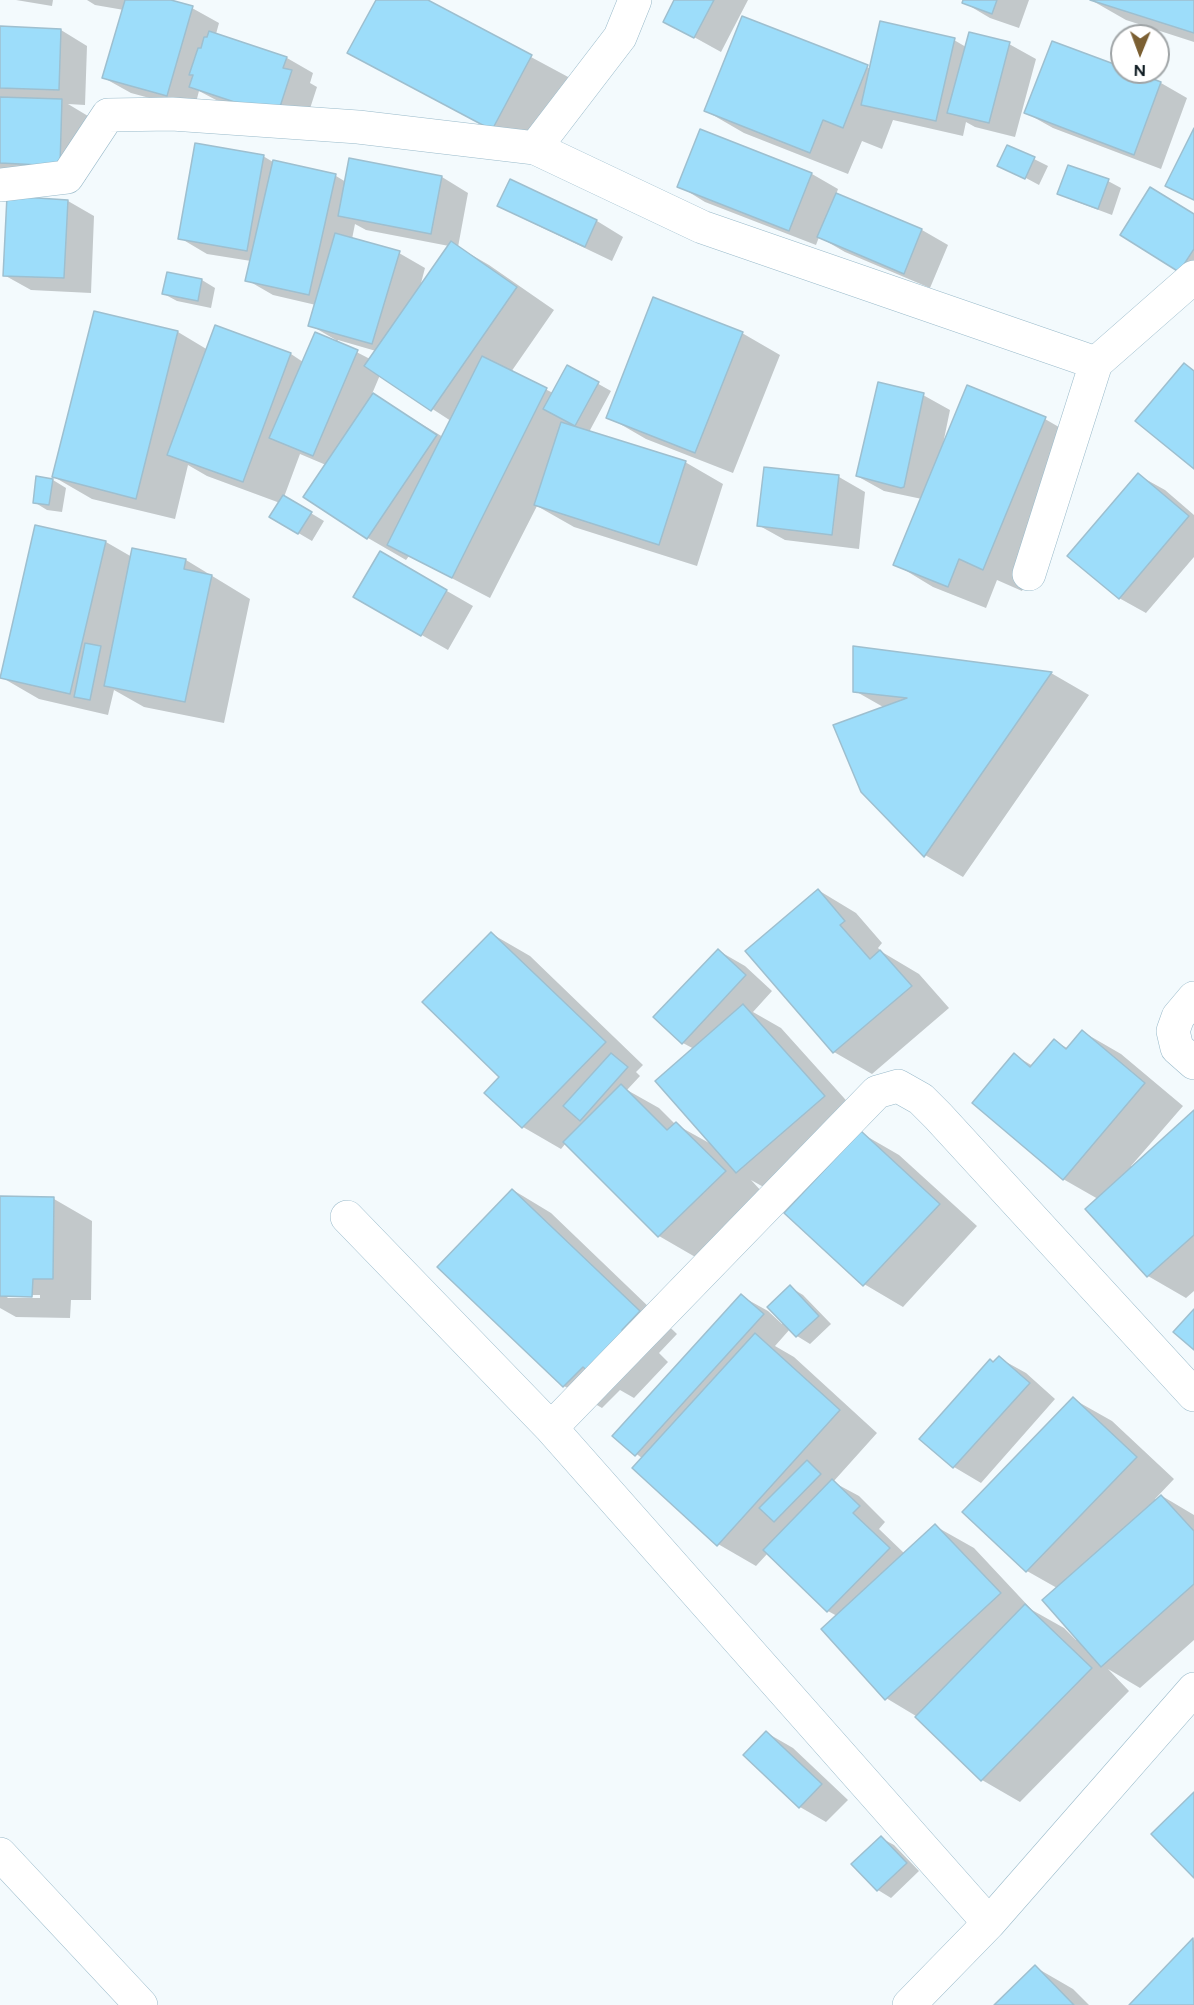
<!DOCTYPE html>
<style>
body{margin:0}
#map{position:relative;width:1194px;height:2005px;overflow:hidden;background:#f3fafd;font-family:Figtree,sans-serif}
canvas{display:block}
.north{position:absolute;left:1110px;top:24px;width:60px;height:60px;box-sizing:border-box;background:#fff;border:2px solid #a0a5a7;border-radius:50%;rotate:181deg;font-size:16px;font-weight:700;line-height:24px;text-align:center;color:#111e24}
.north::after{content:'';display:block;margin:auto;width:21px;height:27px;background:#7b5f32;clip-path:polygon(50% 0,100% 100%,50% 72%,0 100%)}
</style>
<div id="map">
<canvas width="1194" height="2005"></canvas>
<div class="north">N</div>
</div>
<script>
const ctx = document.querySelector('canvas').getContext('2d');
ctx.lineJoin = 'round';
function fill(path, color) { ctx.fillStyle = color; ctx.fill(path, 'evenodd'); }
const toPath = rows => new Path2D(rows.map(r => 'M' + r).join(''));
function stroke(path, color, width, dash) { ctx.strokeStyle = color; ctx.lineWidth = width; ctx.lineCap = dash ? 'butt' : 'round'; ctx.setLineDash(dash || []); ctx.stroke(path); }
fill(toPath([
 [16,0,53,0,52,6],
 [87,0,166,0,192,8,219,23,216,34,287,58,313,73,310,83,317,87,303,130,218,101,199,91,194,110,131,93,104,78,124,10,95,5],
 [378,0,425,0,570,78,531,150,349,53],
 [676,0,748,0,721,52,665,21],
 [965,0,1029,0,1019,28,990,18,963,2],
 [1091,0,1194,0,1194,42,1126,20],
 [743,18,871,69,954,40,966,47,1009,44,1036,59,1015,137,975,127,966,122,963,136,893,120,882,149,862,141,848,174,744,133,706,111],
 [0,27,61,30,87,46,85,105,68,104,88,116,86,180,0,176],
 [1122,69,1122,72,1131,72,1161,83,1187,98,1161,169,1053,128,1026,113],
 [701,131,812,174,838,189,836,195,922,230,948,245,930,288,845,252,819,237,816,245,705,202,679,186],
 [1008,146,1048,166,1039,185,1011,170],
 [263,156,273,162,336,176,346,182,442,177,468,193,458,247,489,265,554,310,511,372,553,393,568,367,611,391,589,432,685,462,723,484,697,566,574,527,537,506,490,598,409,556,406,560,368,538,326,465,300,454,284,497,324,521,312,541,271,517,280,503,207,476,188,465,175,519,92,499,54,477,178,332,208,350,216,327,291,354,303,362,335,342,336,340,310,325,316,305,273,295,247,280,251,261,207,254,180,238],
 [355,224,366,230,449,246,420,287,425,268,399,253,352,239],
 [338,340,376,351,370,359,337,342],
 [380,375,451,421,443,437,372,394],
 [510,181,597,221,623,237,612,261,526,220,499,205],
 [1108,181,1121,188,1112,215,1072,200,1059,193],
 [68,201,94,216,91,293,31,290,4,275],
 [1194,215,1194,279,1180,271],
 [168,274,202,280,215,288,211,308,177,301,164,294],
 [742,333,780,355,733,473,646,439,608,417],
 [923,395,950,410,943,444,944,445,1045,419,1083,441,1022,591,997,580,986,608,933,587,895,564,922,499,884,491,857,476],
 [1138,475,1165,490,1194,515,1194,557,1146,613,1119,598],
 [839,477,865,492,859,549,785,540,758,525],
 [37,478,53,480,66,488,62,512,47,510,34,502],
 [36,526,106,542,132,557,186,560,250,599,224,723,144,707,114,690,108,715,39,699,1,677],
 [381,553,473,606,448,650,355,597],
 [854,648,1051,673,1089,695,963,877,925,855,862,791,885,708,855,691],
 [818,890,856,913,882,943,878,948,882,952,919,974,949,1008,872,1074,834,1052],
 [492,934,530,956,643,1065,636,1072,640,1076,627,1090,659,1108,675,1124,711,1144,694,1049,683,1043,656,1017,719,951,745,966,772,991,753,1012,781,1028,862,1118,776,1194,751,1180,763,1193,697,1258,659,1236,566,1143,561,1149,523,1127,501,1077],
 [1083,1032,1121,1054,1183,1106,1131,1166,1133,1168,1194,1113,1194,1291,1186,1298,1148,1276,1098,1199,1063,1179,1014,1055,1033,1066,1054,1041,1069,1049],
 [861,1133,899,1155,977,1226,903,1307,864,1284],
 [513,1190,551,1213,677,1334,659,1353,668,1362,634,1398,620,1390,602,1408,564,1386],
 [0,1198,54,1199,92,1221,91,1300,71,1300,70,1318,16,1317,0,1308],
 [5,1295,40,1295,40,1298,8,1298],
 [790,1287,803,1295,831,1324,810,1344,797,1336,790,1329,775,1346,794,1357,877,1433,833,1482,859,1496,885,1522,879,1529,905,1554,935,1526,974,1548,1032,1610,1064,1628,1076,1640,1078,1638,1057,1588,1027,1571,1073,1399,1112,1421,1174,1479,1155,1499,1156,1501,1162,1496,1194,1515,1194,1640,1140,1688,1108,1669,1129,1691,1020,1802,982,1780,916,1716,886,1698,837,1616,828,1611,768,1553,756,1566,718,1544,643,1459,614,1436,741,1296,768,1311,782,1324],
 [999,1358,1026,1373,1055,1399,981,1483,954,1467,921,1439],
 [767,1733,793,1748,848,1800,826,1822,800,1807],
 [881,1838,894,1845,919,1871,891,1898,878,1890],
 [1194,1940,1194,2005,1131,2005],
 [1035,1967,1073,1989,1089,2005,996,2005]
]), '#0003');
const building = toPath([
 [125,0,171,0,193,6,167,96,102,78,125,0],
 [376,0,428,0,532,55,492,130,347,53,376,0],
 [674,0,714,0,694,38,663,22,674,0],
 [963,0,997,0,992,14,962,3,963,0],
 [1090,0,1194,0,1194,33,1090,0],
 [742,16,868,65,843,128,823,120,810,153,704,111,742,16],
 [880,21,955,38,936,121,861,105,880,21],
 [0,26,61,29,59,90,0,88,0,26],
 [209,31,287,57,283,68,292,70,277,116,189,87,193,75,189,75,198,48,201,48,204,37,207,37,209,31],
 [969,32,1010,42,989,123,947,113,969,32],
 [1052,41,1122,67,1122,72,1135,72,1161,82,1134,155,1024,113,1052,41],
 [0,97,62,99,60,166,0,163,0,97],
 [1194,128,1194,200,1165,186,1194,128],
 [700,129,812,173,789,231,677,187,700,129],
 [195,143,264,155,247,251,178,239,195,143],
 [1007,145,1035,157,1025,179,997,166,1007,145],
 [349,158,442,176,431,234,338,216,349,158],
 [273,160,336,174,309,295,245,281,273,160],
 [1068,165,1109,179,1098,209,1057,194,1068,165],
 [510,179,597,220,585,247,497,206,510,179],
 [1150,187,1194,214,1194,249,1179,272,1120,235,1150,187],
 [836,193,922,229,904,274,817,237,836,193],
 [7,196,68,200,64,278,3,276,7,196],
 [335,233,400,251,372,344,308,326,335,233],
 [451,241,517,287,431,411,364,366,451,241],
 [167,272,202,279,198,301,162,294,167,272],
 [653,297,743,332,695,453,606,418,653,297],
 [94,311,178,331,136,499,52,477,94,311],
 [215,325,291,353,243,482,167,455,215,325],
 [315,332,358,350,313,456,269,438,315,332],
 [482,356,547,388,452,578,387,545,482,356],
 [1184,363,1194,371,1194,469,1135,421,1184,363],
 [567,365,599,382,575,426,543,409,567,365],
 [878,382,924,393,904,487,901,488,856,476,878,382],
 [967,385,1046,417,983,570,959,559,948,587,893,565,967,385],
 [373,393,437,435,367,539,303,497,373,393],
 [561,422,686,461,659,545,534,505,561,422],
 [764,467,839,475,832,535,757,526,764,467],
 [1138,473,1189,516,1119,599,1067,556,1138,473],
 [36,476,53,479,49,505,33,503,36,476],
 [283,495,312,512,298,534,269,517,283,495],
 [35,525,106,541,70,694,0,678,35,525],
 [132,548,186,559,184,569,212,575,185,702,104,686,132,548],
 [380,551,447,590,421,636,353,597,380,551],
 [85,643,101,646,90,700,74,697,85,643],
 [853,646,1052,672,924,857,861,792,833,725,907,698,853,692,853,646],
 [818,889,845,921,840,925,870,959,880,950,912,986,833,1053,745,951,818,889],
 [491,932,606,1042,522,1128,484,1093,499,1077,422,1002,491,932],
 [718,949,746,975,682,1044,653,1017,718,949],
 [743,1004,825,1096,736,1173,655,1081,743,1004],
 [1082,1030,1145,1083,1063,1180,972,1103,1014,1053,1030,1067,1054,1039,1066,1049,1082,1030],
 [611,1053,628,1067,580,1121,563,1106,611,1053],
 [621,1084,667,1130,676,1122,726,1171,658,1237,563,1142,621,1084],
 [1194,1110,1194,1235,1147,1277,1085,1209,1194,1110],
 [861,1131,940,1204,863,1286,784,1213,861,1131],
 [512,1189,640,1311,622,1330,630,1340,595,1377,583,1367,563,1387,437,1267,512,1189],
 [0,1196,54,1197,53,1279,33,1279,32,1297,0,1296,0,1196],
 [790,1285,819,1316,796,1337,767,1307,790,1285],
 [741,1294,764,1314,635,1456,612,1436,741,1294],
 [1194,1309,1194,1350,1173,1332,1194,1309],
 [755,1333,840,1410,717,1546,632,1468,755,1333],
 [999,1356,1030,1383,953,1468,919,1439,990,1359,993,1362,999,1356],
 [1073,1397,1137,1457,1026,1572,962,1512,1073,1397],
 [807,1460,821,1474,774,1522,759,1508,807,1460],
 [832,1479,860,1506,853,1513,890,1548,827,1612,763,1550,832,1479],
 [1161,1495,1194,1531,1194,1584,1101,1667,1042,1600,1161,1495],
 [935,1524,1001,1593,885,1700,821,1629,935,1524],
 [1025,1604,1092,1668,981,1781,915,1717,1025,1604],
 [766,1731,822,1784,799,1808,743,1755,766,1731],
 [1194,1792,1194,1878,1151,1834,1194,1792],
 [881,1836,907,1863,877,1891,851,1864,881,1836],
 [1193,1938,1194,2005,1129,2005,1193,1938],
 [1035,1965,1074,2005,994,2005,1035,1965]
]);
fill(building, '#9dddfa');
stroke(building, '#9ebfcf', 1.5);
const minor = toPath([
 [535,148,620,37,635,0],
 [0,185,67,177,108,115,172,114,358,127,535,148,702,227,1096,363],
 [1029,574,1096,363,1194,277],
 [1194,998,1178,1017,1173,1031,1177,1048,1194,1063],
 [347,1217,551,1428,989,1923],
 [551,1428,877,1092,898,1086,921,1099,938,1116,1194,1395],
 [0,1854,141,2005],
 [909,2005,989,1923,1194,1689]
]);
stroke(minor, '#99baca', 34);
stroke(minor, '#fff', 33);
</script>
